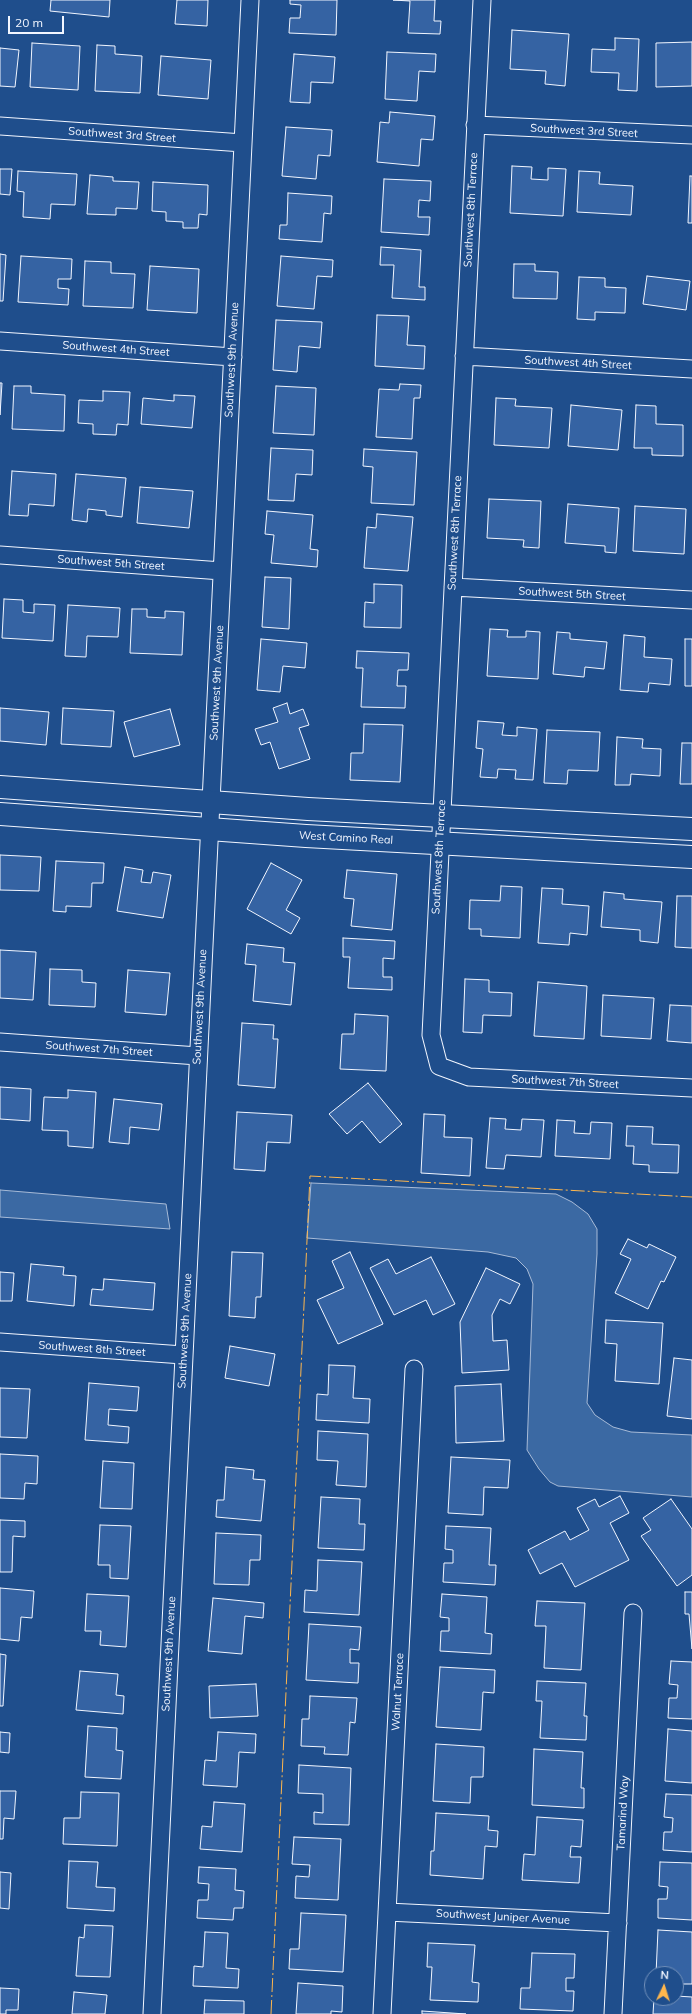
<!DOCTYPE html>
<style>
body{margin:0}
#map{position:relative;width:692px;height:2014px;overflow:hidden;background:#1f4e8c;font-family:Mulish,sans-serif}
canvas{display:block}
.north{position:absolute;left:644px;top:1966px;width:40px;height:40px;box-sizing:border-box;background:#1f4e8c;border:1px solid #7391ba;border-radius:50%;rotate:4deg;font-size:11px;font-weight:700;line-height:16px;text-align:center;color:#f2f6ff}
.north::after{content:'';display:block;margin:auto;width:14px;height:18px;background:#ffb74d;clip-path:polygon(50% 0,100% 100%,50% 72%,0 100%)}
.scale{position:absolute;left:8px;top:16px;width:56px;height:18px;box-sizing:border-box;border:2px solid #f2f6ff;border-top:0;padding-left:5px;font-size:12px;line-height:14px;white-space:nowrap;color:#f2f6ff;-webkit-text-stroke:3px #1f4e8c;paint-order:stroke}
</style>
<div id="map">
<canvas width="692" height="2014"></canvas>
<div class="north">N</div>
<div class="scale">20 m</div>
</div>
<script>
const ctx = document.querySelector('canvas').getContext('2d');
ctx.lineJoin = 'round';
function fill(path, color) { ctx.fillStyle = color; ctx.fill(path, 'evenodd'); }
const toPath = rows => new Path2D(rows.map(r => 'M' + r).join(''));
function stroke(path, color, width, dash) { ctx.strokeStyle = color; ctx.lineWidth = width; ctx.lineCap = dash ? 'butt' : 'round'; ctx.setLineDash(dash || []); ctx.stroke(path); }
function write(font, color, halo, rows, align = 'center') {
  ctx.font = font + ' Mulish,sans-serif'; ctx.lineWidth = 3; ctx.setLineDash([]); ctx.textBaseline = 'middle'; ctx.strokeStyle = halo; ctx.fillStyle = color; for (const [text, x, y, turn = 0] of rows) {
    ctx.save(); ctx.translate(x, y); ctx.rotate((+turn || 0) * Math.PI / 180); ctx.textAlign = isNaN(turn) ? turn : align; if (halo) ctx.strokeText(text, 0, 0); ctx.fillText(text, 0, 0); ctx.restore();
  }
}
const water = toPath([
 [311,1183,556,1194,572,1202,588,1214,597,1229,597,1254,587,1403,595,1415,613,1427,631,1432,692,1435,692,1497,558,1486,550,1482,539,1469,527,1450,533,1284,527,1269,516,1258,488,1252,307,1238,311,1183],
 [0,1190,166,1204,170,1229,0,1217,0,1190]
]);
fill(water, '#3b69a3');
stroke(water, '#a8bbd7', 1);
const building = toPath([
 [51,0,110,0,109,17,50,11,51,0],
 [177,0,208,0,207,26,175,24,177,0],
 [290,0,337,0,336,35,289,33,290,18,300,18,301,5,290,4,290,0],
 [435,0,434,21,441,21,440,34,408,33,410,1,393,0,435,0],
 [512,30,569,34,565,86,545,84,546,71,510,69,512,30],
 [615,38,639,39,637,91,618,90,619,73,591,72,592,49,615,50,615,38],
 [692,42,692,86,656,87,656,43,692,42],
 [32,43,80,46,78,90,30,87,32,43],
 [97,45,115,46,115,54,142,56,140,93,95,91,97,45],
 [0,48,19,50,15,87,0,86,0,48],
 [387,52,436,54,435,72,419,71,417,101,385,99,387,52],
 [294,54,335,57,333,83,311,82,310,103,290,102,294,54],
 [161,56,211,60,208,99,158,95,161,56],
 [390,112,435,116,433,140,421,139,419,166,377,162,380,122,389,123,390,112],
 [286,127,332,130,330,156,318,155,316,179,282,176,286,127],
 [512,166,532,167,531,179,548,180,548,168,566,169,563,216,510,213,512,166],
 [0,169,12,169,10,195,0,194,0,169],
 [18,171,77,174,75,205,51,204,50,219,23,217,24,192,17,191,18,171],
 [579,171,600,172,599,184,633,186,631,215,577,212,579,171],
 [90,175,113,177,113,181,139,182,137,209,116,208,116,215,87,214,90,175],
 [690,176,692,176,692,223,688,223,690,176],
 [384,179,431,181,430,201,419,200,418,217,430,217,429,235,381,232,384,179],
 [153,182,208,185,207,215,199,214,198,228,183,228,183,222,166,221,166,212,152,211,153,182],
 [288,193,332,196,331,214,324,213,322,242,279,239,280,225,287,225,288,193],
 [381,247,421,250,419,287,425,287,425,300,392,298,394,265,380,265,381,247],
 [0,254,6,255,3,301,0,301,0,254],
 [21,256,72,259,71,279,58,279,58,288,69,289,68,305,18,302,21,256],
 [281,256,333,260,332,277,317,276,314,309,277,306,281,256],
 [85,261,111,262,111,273,135,274,133,308,83,306,85,261],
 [514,264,535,264,535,271,558,272,557,299,513,298,514,264],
 [150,266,199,269,197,313,147,310,150,266],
 [647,276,690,281,686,310,643,304,647,276],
 [579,277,605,278,605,287,626,288,625,313,595,312,595,320,577,319,579,277],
 [377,315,409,316,407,345,425,346,424,369,375,366,377,315],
 [276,320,322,322,320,348,299,346,297,372,273,370,276,320],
 [0,383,2,383,0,415,0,383],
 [400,384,421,385,420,398,414,398,412,439,376,437,379,389,399,390,400,384],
 [14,386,31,386,31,393,65,395,64,431,12,429,14,386],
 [276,386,316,388,314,435,273,433,276,386],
 [103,391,130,392,128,425,117,424,116,435,93,434,93,424,78,423,79,400,103,401,103,391],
 [174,395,195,396,192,428,141,424,143,398,174,401,174,395],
 [496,398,516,399,515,406,552,408,549,448,494,445,496,398],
 [571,405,622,410,618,450,568,446,571,405],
 [636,405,656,406,656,424,683,425,683,456,652,455,652,448,634,448,636,405],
 [271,448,313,450,312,475,296,474,294,501,268,500,271,448],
 [364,449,417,452,414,505,371,503,373,467,363,466,364,449],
 [12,471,56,474,54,506,29,504,28,516,9,515,12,471],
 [76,474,126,478,122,517,106,515,106,511,88,509,87,522,72,520,76,474],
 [140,487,193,491,189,528,137,523,140,487],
 [489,499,541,501,539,548,523,547,524,540,487,538,489,499],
 [568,504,619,508,616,553,605,552,605,546,565,543,568,504],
 [635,506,686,509,684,554,633,551,635,506],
 [267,511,313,515,310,549,318,550,317,567,271,563,274,535,265,534,267,511],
 [377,514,413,517,408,571,364,568,367,527,376,528,377,514],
 [265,577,291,578,289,629,262,627,265,577],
 [374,584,402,585,401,628,364,627,365,602,374,603,374,584],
 [4,599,23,600,23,612,34,613,34,604,55,605,53,641,2,638,4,599],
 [68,605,120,608,118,637,87,636,86,657,65,656,68,605],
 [132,609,147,609,147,617,165,618,165,611,184,612,182,655,130,653,132,609],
 [490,629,508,630,507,637,526,637,526,631,540,632,538,679,487,676,490,629],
 [557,632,570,633,570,639,607,642,604,669,585,667,584,677,553,674,557,632],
 [624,635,645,637,644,657,672,659,670,685,649,683,648,692,620,690,624,635],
 [261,639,307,643,305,668,283,666,280,692,257,690,261,639],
 [685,639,692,639,692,686,685,686,685,639],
 [357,651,409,653,408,670,398,670,397,686,406,686,405,708,361,707,363,668,356,668,357,651],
 [287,703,290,714,303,709,309,725,299,728,310,759,279,769,270,742,261,745,255,729,278,722,273,708,287,703],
 [0,708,49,712,46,745,0,741,0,708],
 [63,708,114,711,111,747,61,744,63,708],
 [170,709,180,745,134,757,124,722,170,709],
 [478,721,504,723,502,735,517,736,517,727,537,729,533,780,515,779,516,770,498,769,497,778,480,777,483,749,476,748,478,721],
 [364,724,403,725,400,782,350,780,351,753,363,753,364,724],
 [547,730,600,732,598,771,568,770,567,784,544,783,547,730],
 [617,737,643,739,642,748,661,749,660,776,631,774,630,785,615,785,617,737],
 [682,743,692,743,692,784,680,784,682,743],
 [0,855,41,857,39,891,0,890,0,855],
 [56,861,104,863,103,883,92,883,91,907,66,906,66,912,53,911,56,861],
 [271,863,302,880,286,910,300,918,291,934,247,909,271,863],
 [125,867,143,870,141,882,151,883,153,872,171,875,163,918,117,911,125,867],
 [347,870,397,874,392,930,351,926,354,899,344,898,347,870],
 [501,886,522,887,520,938,481,936,481,929,469,929,470,900,500,901,501,886],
 [542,888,563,889,562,904,589,906,587,935,570,933,569,945,538,943,542,888],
 [604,892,624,894,624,899,662,902,658,943,640,941,640,930,601,927,604,892],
 [677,896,692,896,692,948,675,947,677,896],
 [343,938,395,941,394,959,383,958,383,977,392,977,392,990,348,988,350,957,343,957,343,938],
 [247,944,284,948,283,962,295,963,291,1005,253,1001,256,965,245,964,247,944],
 [0,950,36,952,33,1000,0,998,0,950],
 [50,969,82,970,82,982,96,983,95,1007,49,1005,50,969],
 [128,970,170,973,166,1015,125,1012,128,970],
 [465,979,489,980,489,992,512,993,511,1016,483,1015,482,1033,463,1032,465,979],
 [538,982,587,986,584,1039,534,1036,538,982],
 [603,995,654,998,651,1039,601,1036,603,995],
 [670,1005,692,1006,692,1043,667,1041,670,1005],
 [355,1014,388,1016,386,1071,340,1069,342,1034,354,1034,355,1014],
 [242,1023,274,1025,273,1039,278,1039,275,1088,238,1085,242,1023],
 [368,1083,402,1124,380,1143,362,1121,347,1134,329,1114,368,1083],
 [0,1087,31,1089,30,1121,0,1119,0,1087],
 [68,1090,96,1092,93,1148,68,1146,68,1131,42,1130,44,1097,68,1098,68,1090],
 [114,1099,162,1104,159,1130,130,1127,129,1144,109,1142,114,1099],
 [237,1112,292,1115,290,1143,267,1142,265,1171,234,1169,237,1112],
 [424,1114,445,1115,444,1137,472,1138,470,1176,421,1173,424,1114],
 [490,1118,506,1119,505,1129,521,1130,522,1119,544,1120,541,1157,506,1155,504,1169,486,1168,490,1118],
 [557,1120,575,1121,574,1133,590,1134,591,1122,612,1123,610,1159,555,1156,557,1120],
 [627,1126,653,1127,652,1144,679,1145,678,1173,649,1172,649,1165,633,1164,634,1146,626,1146,627,1126],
 [628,1239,647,1248,649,1244,676,1257,664,1282,661,1281,648,1309,615,1293,631,1259,620,1254,628,1239],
 [232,1252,263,1253,261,1297,256,1297,255,1318,229,1316,232,1252],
 [350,1252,383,1324,338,1344,317,1300,344,1288,332,1261,350,1252],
 [431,1257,455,1304,433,1315,426,1300,394,1315,370,1268,388,1259,396,1274,431,1257],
 [31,1264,64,1267,63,1275,76,1276,74,1306,27,1301,31,1264],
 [486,1268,520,1284,510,1304,500,1299,492,1315,493,1341,507,1340,509,1370,462,1373,460,1322,486,1268],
 [0,1272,14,1273,12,1301,0,1301,0,1272],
 [104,1279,155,1283,153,1310,90,1305,92,1289,103,1290,104,1279],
 [606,1320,663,1323,659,1384,615,1381,617,1344,605,1343,606,1320],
 [230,1346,275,1354,269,1386,225,1378,230,1346],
 [674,1358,692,1360,692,1419,667,1416,674,1358],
 [329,1365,355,1366,353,1398,370,1399,369,1423,316,1420,317,1394,328,1395,329,1365],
 [89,1383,139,1387,137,1411,109,1409,108,1425,129,1427,128,1443,85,1440,89,1383],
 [501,1384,504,1441,456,1443,455,1386,501,1384],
 [0,1388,30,1389,27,1438,0,1437,0,1388],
 [318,1431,368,1434,366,1487,336,1485,338,1461,317,1460,318,1431],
 [0,1454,38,1456,37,1484,25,1483,24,1499,0,1498,0,1454],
 [451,1457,510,1460,508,1488,484,1487,483,1515,448,1513,451,1457],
 [103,1461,134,1463,132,1509,100,1508,103,1461],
 [226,1467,254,1470,253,1479,265,1480,261,1521,216,1517,217,1500,224,1500,226,1467],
 [620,1496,629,1513,610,1523,629,1560,575,1587,562,1563,540,1574,528,1550,565,1531,570,1540,589,1530,577,1508,595,1499,599,1507,620,1496],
 [321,1497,360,1499,359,1524,365,1524,364,1550,318,1548,321,1497],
 [671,1499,692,1529,692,1575,677,1586,641,1536,651,1530,643,1518,671,1499],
 [0,1520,25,1521,25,1537,13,1536,12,1572,0,1572,0,1520],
 [100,1525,131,1526,128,1579,110,1578,110,1565,98,1565,100,1525],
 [446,1526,491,1528,489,1565,496,1565,495,1585,443,1582,444,1563,453,1563,453,1550,445,1549,446,1526],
 [216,1533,261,1535,260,1560,250,1560,249,1585,214,1584,216,1533],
 [318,1560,362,1562,359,1615,304,1612,305,1590,317,1591,318,1560],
 [0,1588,34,1591,32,1618,21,1617,19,1641,0,1639,0,1588],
 [685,1592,692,1592,692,1649,689,1614,685,1614,685,1592],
 [87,1594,129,1596,126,1647,100,1645,101,1631,85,1631,87,1594],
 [442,1594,487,1597,485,1633,492,1634,491,1654,440,1651,441,1631,449,1631,449,1618,440,1617,442,1594],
 [213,1598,264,1603,263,1618,245,1616,242,1654,208,1651,213,1598],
 [537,1601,585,1603,581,1670,544,1668,546,1626,535,1626,537,1601],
 [309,1624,361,1627,359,1650,350,1649,350,1663,359,1663,358,1683,306,1680,309,1624],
 [0,1654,6,1655,3,1706,0,1706,0,1654],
 [671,1661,692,1662,692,1719,668,1718,669,1698,677,1698,678,1685,669,1684,671,1661],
 [440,1667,495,1670,494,1693,483,1692,481,1730,436,1727,440,1667],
 [80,1671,118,1674,116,1695,124,1696,123,1714,76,1710,80,1671],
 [537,1681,586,1683,584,1716,587,1716,586,1740,540,1738,542,1701,536,1701,537,1681],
 [256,1684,258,1716,210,1718,209,1686,256,1684],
 [310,1696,357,1698,355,1723,350,1722,348,1755,324,1754,325,1747,301,1746,302,1719,309,1719,310,1696],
 [88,1726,117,1728,116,1750,123,1751,121,1779,85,1777,88,1726],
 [668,1729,692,1731,692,1783,665,1781,668,1729],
 [0,1732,10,1733,9,1753,0,1752,0,1732],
 [218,1732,256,1734,255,1753,239,1752,237,1787,203,1785,205,1760,216,1761,218,1732],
 [436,1744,484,1747,483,1777,471,1777,470,1803,433,1801,436,1744],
 [534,1749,583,1752,581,1788,584,1788,584,1808,532,1805,534,1749],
 [299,1765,351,1768,349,1825,314,1824,314,1812,323,1813,323,1794,298,1793,299,1765],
 [0,1791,16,1791,14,1819,4,1818,3,1839,0,1839,0,1791],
 [81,1792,119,1793,117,1846,63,1844,64,1818,80,1818,81,1792],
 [666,1794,692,1795,692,1852,663,1850,664,1832,672,1832,673,1818,664,1817,666,1794],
 [214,1802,245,1804,242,1852,200,1849,202,1826,212,1827,214,1802],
 [436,1813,489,1816,488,1830,498,1831,497,1847,485,1846,483,1879,430,1875,431,1851,434,1851,436,1813],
 [537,1817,583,1820,581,1847,571,1846,570,1857,581,1857,579,1883,522,1880,524,1854,535,1855,537,1817],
 [294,1837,341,1839,338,1900,295,1898,296,1876,309,1877,310,1865,292,1864,294,1837],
 [69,1861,98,1862,96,1887,115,1888,114,1911,67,1908,69,1861],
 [660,1862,692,1863,692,1920,658,1918,658,1899,667,1899,668,1887,659,1886,660,1862],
 [199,1867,236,1869,235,1890,244,1891,243,1908,234,1908,233,1920,197,1918,198,1900,208,1900,209,1884,198,1883,199,1867],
 [0,1872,11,1873,9,1909,0,1908,0,1872],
 [301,1913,346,1915,343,1972,289,1969,290,1949,299,1949,301,1913],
 [85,1925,113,1926,110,1977,76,1976,79,1937,84,1938,85,1925],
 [658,1930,692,1932,692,1984,676,1984,676,1974,656,1974,658,1930],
 [205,1932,228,1933,226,1968,239,1969,238,1988,193,1986,194,1966,203,1967,205,1932],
 [428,1943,475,1945,472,1982,479,1983,478,2002,430,2000,432,1967,427,1967,428,1943],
 [532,1953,575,1954,574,1978,566,1978,566,1991,574,1991,573,2011,520,2009,521,1988,530,1988,532,1953],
 [298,1983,343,1986,342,2012,331,2011,331,2014,296,2014,298,1983],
 [0,1988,19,1989,18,2010,6,2010,6,2014,0,2014,0,1988],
 [74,1992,107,1995,105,2014,72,2014,74,1992],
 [676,1996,692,1997,692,2014,653,2014,654,1998,676,1998,676,1996],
 [205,2000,244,2001,244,2014,204,2014,205,2000],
 [422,2011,466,2014,422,2014,422,2011]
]);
fill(building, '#3563a3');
stroke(building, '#f2f6ff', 1);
const street = toPath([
 [482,0,431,1035,439,1066,469,1077,692,1088],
 [475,125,692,135],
 [0,126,243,143],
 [0,341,233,357],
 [464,356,692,369],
 [0,555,222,571],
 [453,587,692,600],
 [0,1042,198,1056],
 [0,1342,183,1355],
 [387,1912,618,1923],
 [152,2014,250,0],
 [382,2014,414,1369],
 [613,2014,633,1613]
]);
const secondary = toPath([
 [0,787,308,809,692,829],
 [0,814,306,836,692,857]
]);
stroke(street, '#f2f6ff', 19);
stroke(secondary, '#f2f6ff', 24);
stroke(street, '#1f4e8c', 17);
stroke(secondary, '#1f4e8c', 22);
stroke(toPath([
 [271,2014,310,1176,692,1197]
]), '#ffb74d', 1, [14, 3, 2, 3]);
write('11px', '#f2f6ff', '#1f4e8c', [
 ["Southwest 3rd Street",584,131,3],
 ["Southwest 3rd Street",122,135,4],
 ["Southwest 8th Terrace",471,210,-87],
 ["Southwest 4th Street",116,349,4],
 ["Southwest 9th Avenue",232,360,-87],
 ["Southwest 4th Street",578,363,3],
 ["Southwest 8th Terrace",455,533,-87],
 ["Southwest 5th Street",111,563,4],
 ["Southwest 5th Street",572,594,3],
 ["Southwest 9th Avenue",217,683,-87],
 ["West Camino Real",346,838,3],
 ["Southwest 8th Terrace",439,857,-87],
 ["Southwest 9th Avenue",200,1007,-87],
 ["Southwest 7th Street",99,1049,4],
 ["Southwest 7th Street",565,1082,3],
 ["Southwest 9th Avenue",185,1331,-87],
 ["Southwest 8th Street",92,1349,4],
 ["Southwest 9th Avenue",169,1654,-87],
 ["Walnut Terrace",398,1692,-87],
 ["Tamarind Way",623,1813,-87],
 ["Southwest Juniper Avenue",503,1917,3]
]);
</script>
